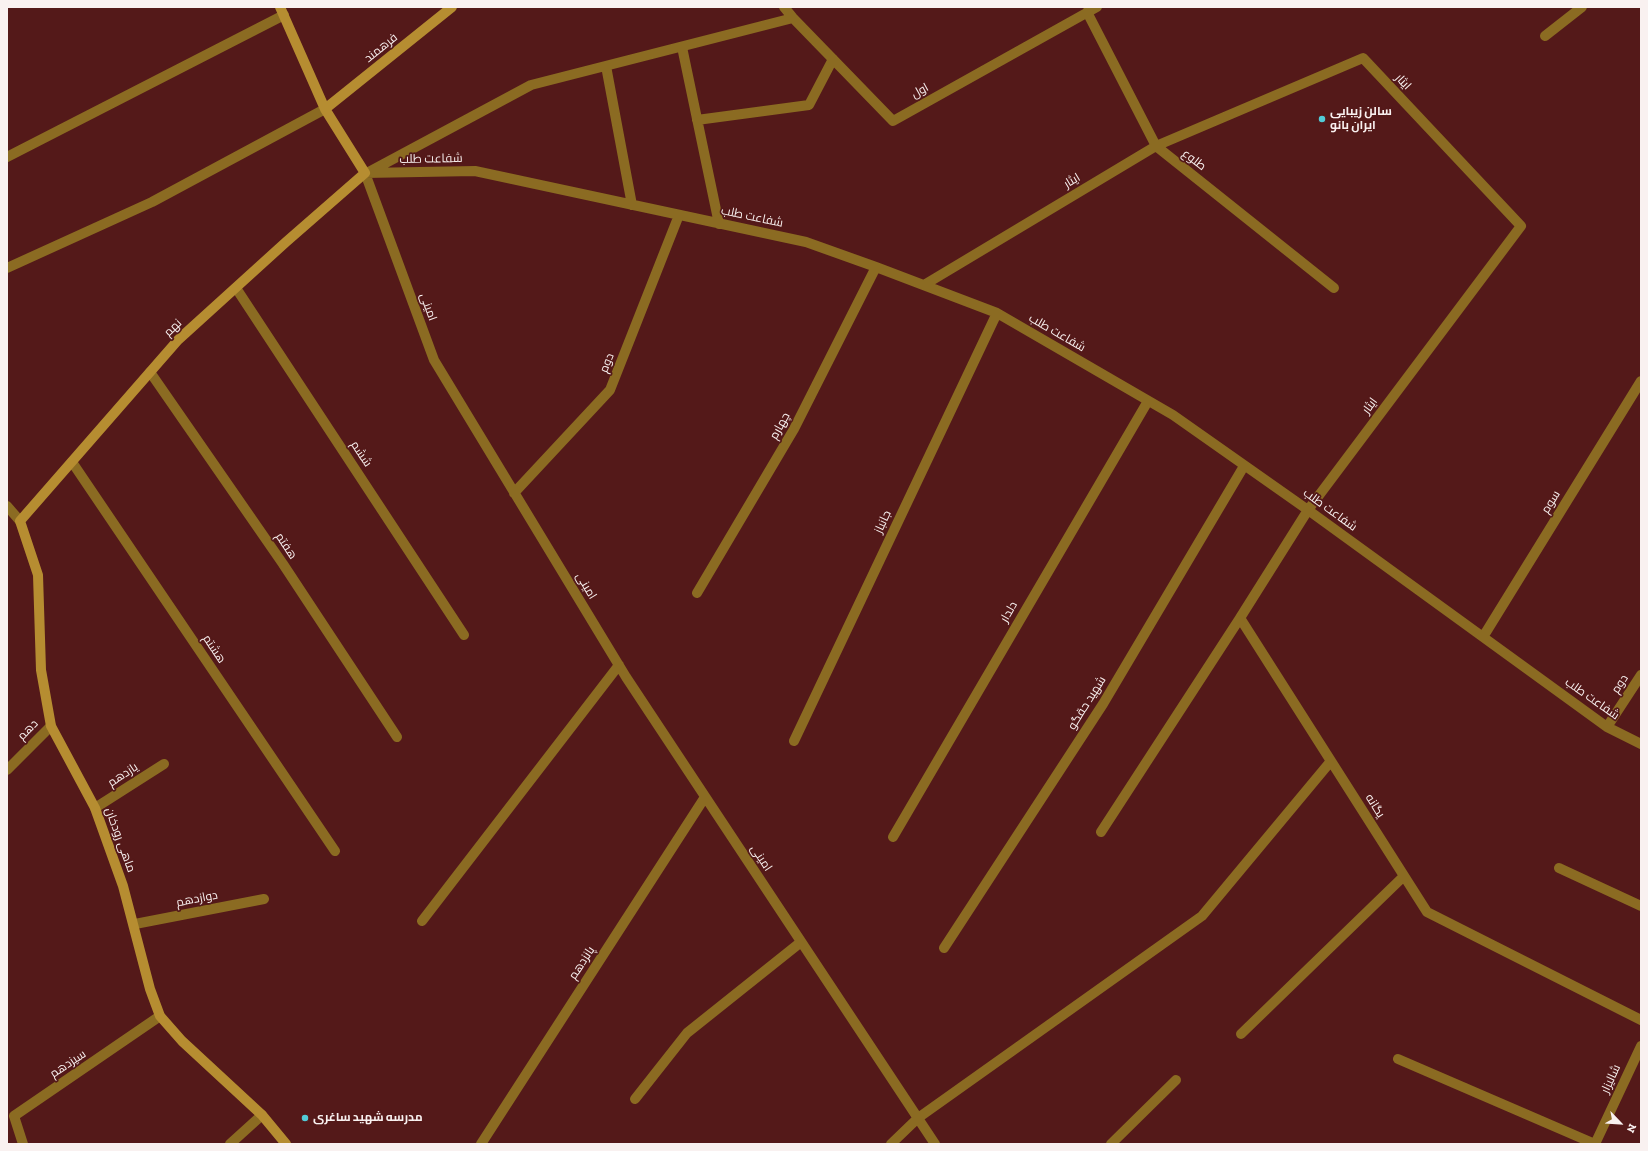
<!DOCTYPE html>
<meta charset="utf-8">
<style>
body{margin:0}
#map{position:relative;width:1648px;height:1151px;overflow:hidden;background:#541919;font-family:"Zilla Slab",serif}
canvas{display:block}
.frame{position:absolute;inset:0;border:8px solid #f9f1f0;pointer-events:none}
.north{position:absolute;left:1600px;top:1103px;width:40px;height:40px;-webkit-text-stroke:3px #541919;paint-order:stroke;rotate:115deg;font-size:11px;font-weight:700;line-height:16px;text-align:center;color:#f9f1f0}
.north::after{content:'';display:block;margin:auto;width:14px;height:18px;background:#f9f1f0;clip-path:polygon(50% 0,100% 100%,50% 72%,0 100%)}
</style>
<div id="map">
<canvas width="1648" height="1151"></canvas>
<div class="frame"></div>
<div class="north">N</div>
</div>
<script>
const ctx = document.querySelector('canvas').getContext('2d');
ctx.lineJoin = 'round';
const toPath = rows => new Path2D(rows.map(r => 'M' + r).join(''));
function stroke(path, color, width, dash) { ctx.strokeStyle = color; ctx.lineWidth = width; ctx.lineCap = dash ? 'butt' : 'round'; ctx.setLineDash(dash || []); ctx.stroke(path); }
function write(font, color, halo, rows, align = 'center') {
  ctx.font = font + ' "Zilla Slab",Cairo,serif'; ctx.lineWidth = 3.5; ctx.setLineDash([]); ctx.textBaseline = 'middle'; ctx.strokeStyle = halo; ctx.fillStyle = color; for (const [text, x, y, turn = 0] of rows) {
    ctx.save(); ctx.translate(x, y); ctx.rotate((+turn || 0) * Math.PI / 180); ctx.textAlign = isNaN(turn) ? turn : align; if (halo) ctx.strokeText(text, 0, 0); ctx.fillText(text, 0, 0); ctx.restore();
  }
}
stroke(toPath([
 [784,7,793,18,893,121,1097,7],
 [1087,12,1156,146,1334,288],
 [1545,36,1582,7],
 [682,47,719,224],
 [606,66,632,205],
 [697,120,809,105,833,59],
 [7,157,284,15],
 [365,173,475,171,806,242,876,267,997,313,1173,415,1308,510,1607,727,1641,744],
 [365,173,434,360,626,677,935,1144],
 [367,173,531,85,793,18],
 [7,268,152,202,325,109],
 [924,285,1156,146,1363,58,1521,226,1308,510,1240,618,1427,912,1641,1020],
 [236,288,464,635],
 [150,372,283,564,397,737],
 [72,462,335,851],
 [514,493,610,390,679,215],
 [7,506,20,521],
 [697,593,794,429,876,267],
 [1483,637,1641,381],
 [1607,727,1641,675],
 [794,741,997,313],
 [7,770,51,726],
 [95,808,164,764],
 [1101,832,1240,618],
 [893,837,1148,401],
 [1559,868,1641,906],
 [422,921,619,665],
 [135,924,264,899],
 [944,948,1103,704,1244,466],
 [1241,1034,1404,876],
 [1398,1059,1595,1144],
 [635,1099,687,1033,801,942],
 [23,1144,14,1116,160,1016],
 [230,1144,262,1115],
 [481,1144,705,797],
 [891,1144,918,1118,1202,916,1331,761],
 [1111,1144,1176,1080],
 [1595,1144,1641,1046]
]), '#8b6b22', 10);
stroke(toPath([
 [280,7,325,109,365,173,286,242,178,340,20,521,38,575,41,670,51,726,95,808,123,886,150,989,160,1016,182,1041,262,1115,286,1144],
 [325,109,452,7]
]), '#b68d31', 10);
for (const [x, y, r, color] of [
 [1322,119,4,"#52cbd7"],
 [305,1118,4,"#52cbd7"]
]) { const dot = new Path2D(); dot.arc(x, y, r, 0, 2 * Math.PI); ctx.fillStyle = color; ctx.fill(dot); stroke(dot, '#541919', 1.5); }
write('12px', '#f9f1f0', '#541919', [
 ["فرهمند",381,48,-39],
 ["ایثار",1403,82,47],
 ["اول",920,91,-29],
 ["شفاعت طلب",431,159,-1],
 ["طلوع",1194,160,38],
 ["ایثار",1072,181,-31],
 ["شفاعت طلب",752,217,12],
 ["امینی",428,307,70],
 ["نهم",173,328,-44],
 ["شفاعت طلب",1057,333,30],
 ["دوم",607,363,-68],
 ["ایثار",1370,406,-53],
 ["چهارم",780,426,-61],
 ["ششم",361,454,57],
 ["سوم",1551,502,-58],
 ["شفاعت طلب",1330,510,36],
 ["جانباز",883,522,-65],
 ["هفتم",286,546,56],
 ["امینی",586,586,59],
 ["دلدار",1009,612,-60],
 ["هشتم",214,649,56],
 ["دوم",1620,684,-57],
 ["شفاعت طلب",1592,699,35],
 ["شهید حقگو",1087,703,-58],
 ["دهم",28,730,-45],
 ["یازدهم",123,775,-33],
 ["یگانه",1375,806,58],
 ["ماهی رودخان",120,840,70],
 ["امینی",761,858,57],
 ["دوازدهم",197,899,-11],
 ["پانزدهم",582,963,-57],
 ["سیزدهم",68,1064,-34],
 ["شالیزار",1611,1079,-65]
]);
write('bold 12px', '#f9f1f0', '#541919', [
 ["سالن زیبایی",1330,112],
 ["ایران بانو",1330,126],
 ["مدرسه شهید ساغری",313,1118]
], 'left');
</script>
